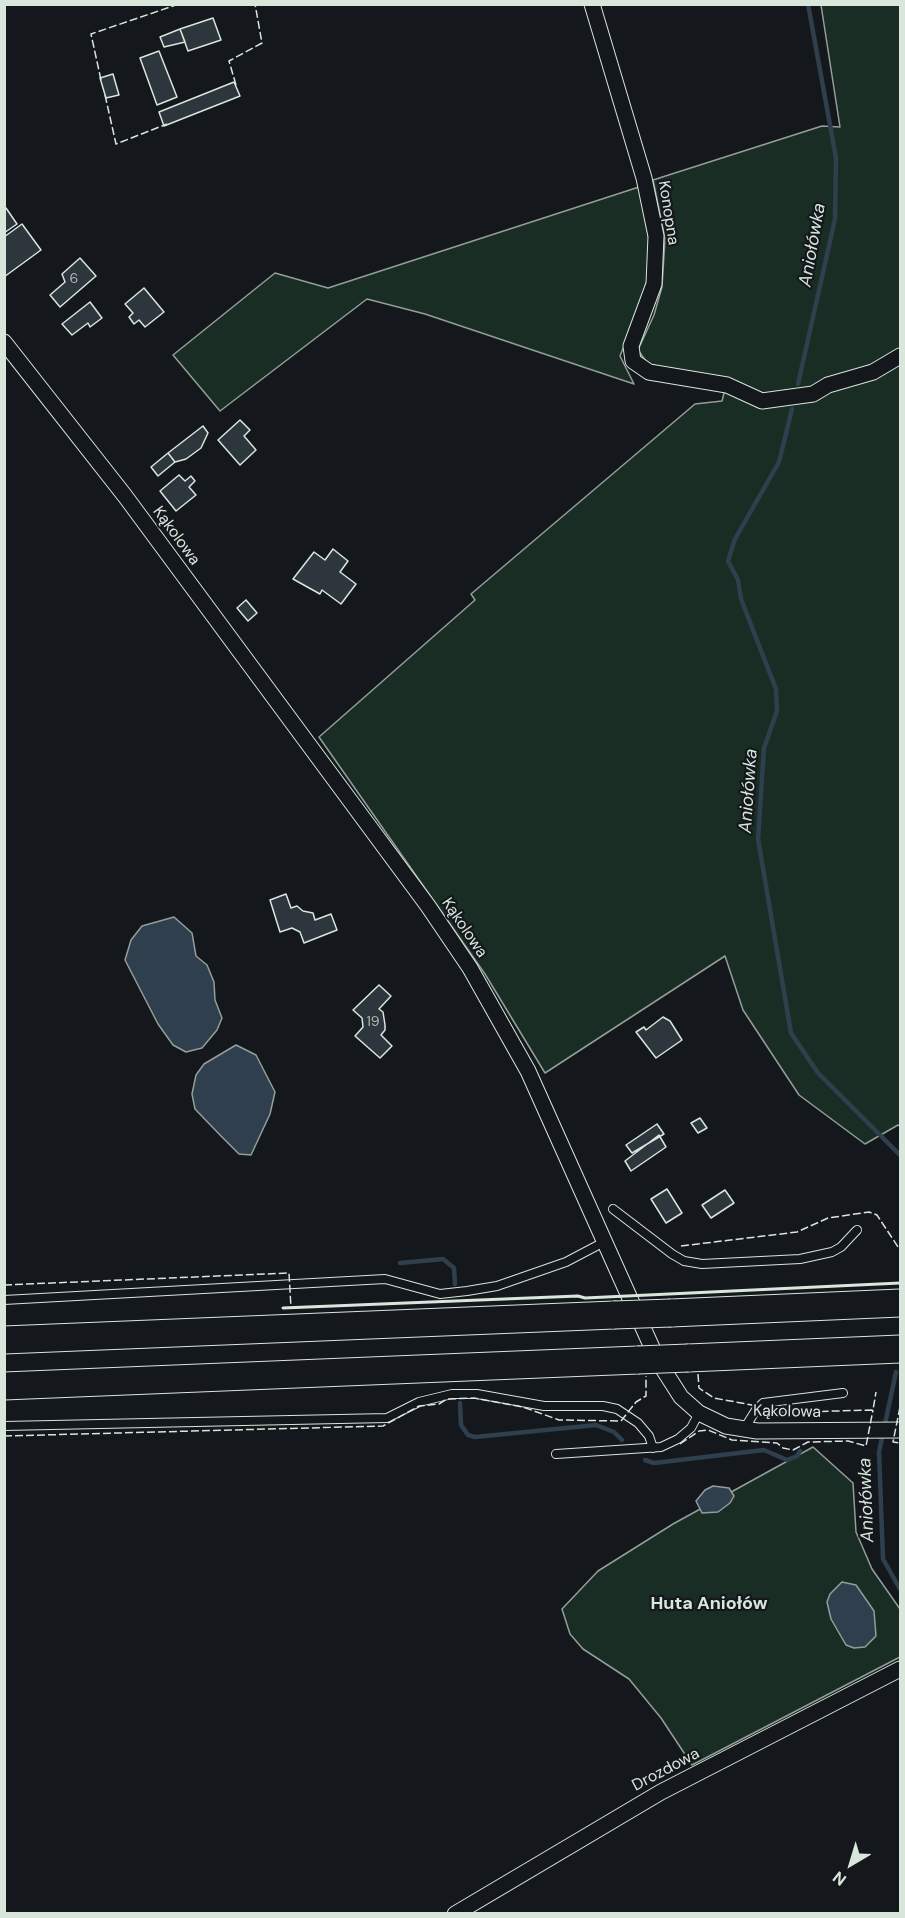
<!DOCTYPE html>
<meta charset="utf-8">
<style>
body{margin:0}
#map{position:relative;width:905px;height:1918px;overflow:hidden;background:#14181c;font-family:"DM Sans",sans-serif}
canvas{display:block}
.frame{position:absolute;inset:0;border:6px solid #d8e6dc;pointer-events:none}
.north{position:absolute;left:821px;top:1834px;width:60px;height:60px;-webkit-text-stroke:4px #14181c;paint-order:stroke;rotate:218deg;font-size:16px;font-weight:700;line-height:24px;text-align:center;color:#d8e6dc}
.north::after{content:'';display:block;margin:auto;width:21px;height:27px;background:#d8e6dc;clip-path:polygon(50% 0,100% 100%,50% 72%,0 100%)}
</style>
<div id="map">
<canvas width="905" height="1918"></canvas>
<div class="frame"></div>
<div class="north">N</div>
</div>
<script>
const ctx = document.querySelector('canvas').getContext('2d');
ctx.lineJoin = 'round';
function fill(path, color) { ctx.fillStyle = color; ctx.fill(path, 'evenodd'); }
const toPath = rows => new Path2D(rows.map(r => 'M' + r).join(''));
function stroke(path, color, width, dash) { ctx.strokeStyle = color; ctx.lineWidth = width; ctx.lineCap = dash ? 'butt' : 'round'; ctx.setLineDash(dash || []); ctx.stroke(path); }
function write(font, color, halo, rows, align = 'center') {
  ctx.font = font + ' "DM Sans",sans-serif'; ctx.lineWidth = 4.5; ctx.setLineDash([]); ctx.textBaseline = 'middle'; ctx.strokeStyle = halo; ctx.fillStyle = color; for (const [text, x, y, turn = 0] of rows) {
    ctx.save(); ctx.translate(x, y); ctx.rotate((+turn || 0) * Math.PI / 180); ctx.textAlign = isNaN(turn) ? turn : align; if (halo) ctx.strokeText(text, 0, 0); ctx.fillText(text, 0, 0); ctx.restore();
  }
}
const green = toPath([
 [821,5,900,5,900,1126,898,1125,865,1144,799,1095,743,1010,725,956,545,1073,485,974,319,737,475,600,471,594,695,404,722,401,727,381,648,364,638,350,654,315,662,287,665,239,653,180,822,126,840,127,821,5],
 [639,187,652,255,644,295,620,356,634,384,425,314,367,299,220,411,173,355,275,273,328,288,639,187],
 [813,1447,853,1483,856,1532,872,1569,900,1609,900,1657,692,1765,661,1718,629,1679,583,1649,570,1634,562,1609,598,1571,673,1524,813,1447]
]);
fill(green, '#1a2d24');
stroke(green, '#939e99', 1.5);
const water = toPath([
 [174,917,192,933,196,956,207,965,214,982,215,1000,222,1018,217,1030,202,1048,186,1052,173,1045,158,1024,125,960,131,940,142,926,174,917],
 [236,1045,256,1055,275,1092,270,1114,251,1155,239,1154,220,1135,195,1109,192,1094,196,1075,204,1064,236,1045],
 [713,1486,729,1488,734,1496,730,1503,718,1512,702,1513,696,1501,705,1490,713,1486],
 [842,1582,856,1585,874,1611,876,1636,865,1647,854,1648,846,1645,831,1619,827,1602,830,1594,842,1582]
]);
fill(water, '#2f3f4d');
stroke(water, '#939e99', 1.5);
stroke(toPath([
 [798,384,835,219,836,158,808,4],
 [792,409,779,462,735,539,728,561,738,580,741,599,776,689,777,711,764,748,758,839,791,1033,818,1073,900,1155],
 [400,1263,443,1259,454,1268,455,1284],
 [896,1372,879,1452,883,1559,900,1589],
 [460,1403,461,1425,468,1435,475,1437,596,1425,614,1432,622,1440],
 [645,1460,654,1463,764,1450,787,1460,797,1456,800,1451]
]), '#2f3f4d', 4.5);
const building = toPath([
 [213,18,221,40,188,51,180,29,213,18],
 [180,29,185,42,164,47,160,37,180,29],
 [159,51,177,97,157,105,140,58,159,51],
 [113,74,119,95,106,98,100,78,113,74],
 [234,82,240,96,164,126,159,112,234,82],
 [6,208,17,224,4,233,4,209,6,208],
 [22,224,41,250,4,277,4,237,22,224],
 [80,258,96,276,60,307,50,295,65,282,62,274,80,258],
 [144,288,164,312,145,327,139,320,134,324,129,317,133,313,125,304,144,288],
 [90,302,102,318,90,327,88,323,72,335,62,324,90,302],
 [240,420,250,430,244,436,256,450,240,465,218,440,240,420],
 [203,426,208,433,201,448,186,459,175,462,168,453,203,426],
 [168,453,175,462,158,476,151,467,168,453],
 [179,475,185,481,191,476,195,481,189,487,196,495,176,511,160,491,179,475],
 [333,549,348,561,340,572,356,584,341,604,322,590,320,594,293,579,314,552,325,560,333,549],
 [246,600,257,613,248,621,237,608,246,600],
 [286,894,291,908,297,906,303,911,313,913,315,920,331,914,337,930,304,943,300,932,292,928,280,932,270,900,286,894],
 [379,985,391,996,379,1009,383,1012,385,1025,385,1030,381,1035,392,1046,380,1058,355,1036,363,1027,362,1018,353,1010,379,985],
 [663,1017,670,1021,682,1040,656,1058,636,1032,644,1027,646,1030,663,1017],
 [700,1118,707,1128,698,1133,691,1123,700,1118],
 [657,1124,664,1134,632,1153,626,1145,657,1124],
 [659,1135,666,1147,631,1171,625,1161,659,1135],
 [667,1189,682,1213,666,1223,651,1199,667,1189],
 [725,1190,734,1203,711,1218,702,1205,725,1190]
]);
fill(building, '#2c363c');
stroke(building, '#d8e6dc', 1.5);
const lane = toPath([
 [613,1209,672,1254,684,1261,702,1264,800,1259,832,1252,841,1247,857,1230],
 [4,1300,385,1279,440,1294,467,1291,497,1286,566,1262,604,1242],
 [4,1426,387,1418,419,1402,452,1394,477,1394,544,1406,603,1406,617,1409,638,1423,649,1436,653,1448],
 [744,1429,756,1410,763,1403,843,1393],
 [556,1454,661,1447,678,1439,691,1428,699,1413]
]);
const street = toPath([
 [592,4,644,178,656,236,654,284,631,346,633,361,649,372,727,385,762,401,813,394,828,385,873,372,900,356],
 [4,342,125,496,428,906,470,968,528,1071,658,1361,681,1397,699,1413,726,1426,757,1431,900,1430],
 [455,1914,661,1792,900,1669]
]);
const highway = toPath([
 [671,1313,900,1303],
 [4,1340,614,1315],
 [688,1358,900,1349],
 [4,1386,638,1360]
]);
stroke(lane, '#d8e6dc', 10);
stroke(street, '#d8e6dc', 17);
stroke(highway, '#d8e6dc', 29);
stroke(lane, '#14181c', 8);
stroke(street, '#14181c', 15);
stroke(highway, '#14181c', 27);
const highwayBridge = toPath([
 [614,1315,671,1313],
 [638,1360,688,1358]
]);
stroke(highwayBridge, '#d8e6dc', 29, []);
stroke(highwayBridge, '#14181c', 27);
stroke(toPath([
 [101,80,91,34,179,4],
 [236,85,229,61,262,43,255,4],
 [105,95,116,144,167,124],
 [681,1246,797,1232,828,1218,869,1212,877,1215,900,1250],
 [4,1285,289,1273,291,1308],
 [698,1374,699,1388,714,1398,752,1405,759,1413,873,1410,876,1392],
 [900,1407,893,1442,900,1443],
 [4,1436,383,1426,419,1406,439,1404,447,1399,474,1398,523,1407,559,1420,621,1421,636,1402,646,1396,646,1376],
 [680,1444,699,1431,708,1430,732,1440,777,1443,783,1448,793,1450,808,1442,848,1441,866,1446,873,1410]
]), '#d8e6dc', 1.5, [8, 3]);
stroke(toPath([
 [283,1308,578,1296,585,1298,900,1283]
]), '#d8e6dc', 3);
write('14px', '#adbab4', null, [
 ["6",74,279],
 ["19",373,1022]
]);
write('16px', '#d8e6dc', '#14181c', [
 ["Konopna",668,213,81],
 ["Kąkolowa",176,536,54],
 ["Kąkolowa",464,928,56],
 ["Kąkolowa",787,1412,1],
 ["Drozdowa",666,1770,-28]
]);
write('italic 18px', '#d8e6dc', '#14181c', [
 ["Aniołówka",813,245,-80],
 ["Aniołówka",749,791,-86],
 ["Aniołówka",867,1500,-92]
]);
write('bold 18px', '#d8e6dc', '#14181c', [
 ["Huta Aniołów",709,1604]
]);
</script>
